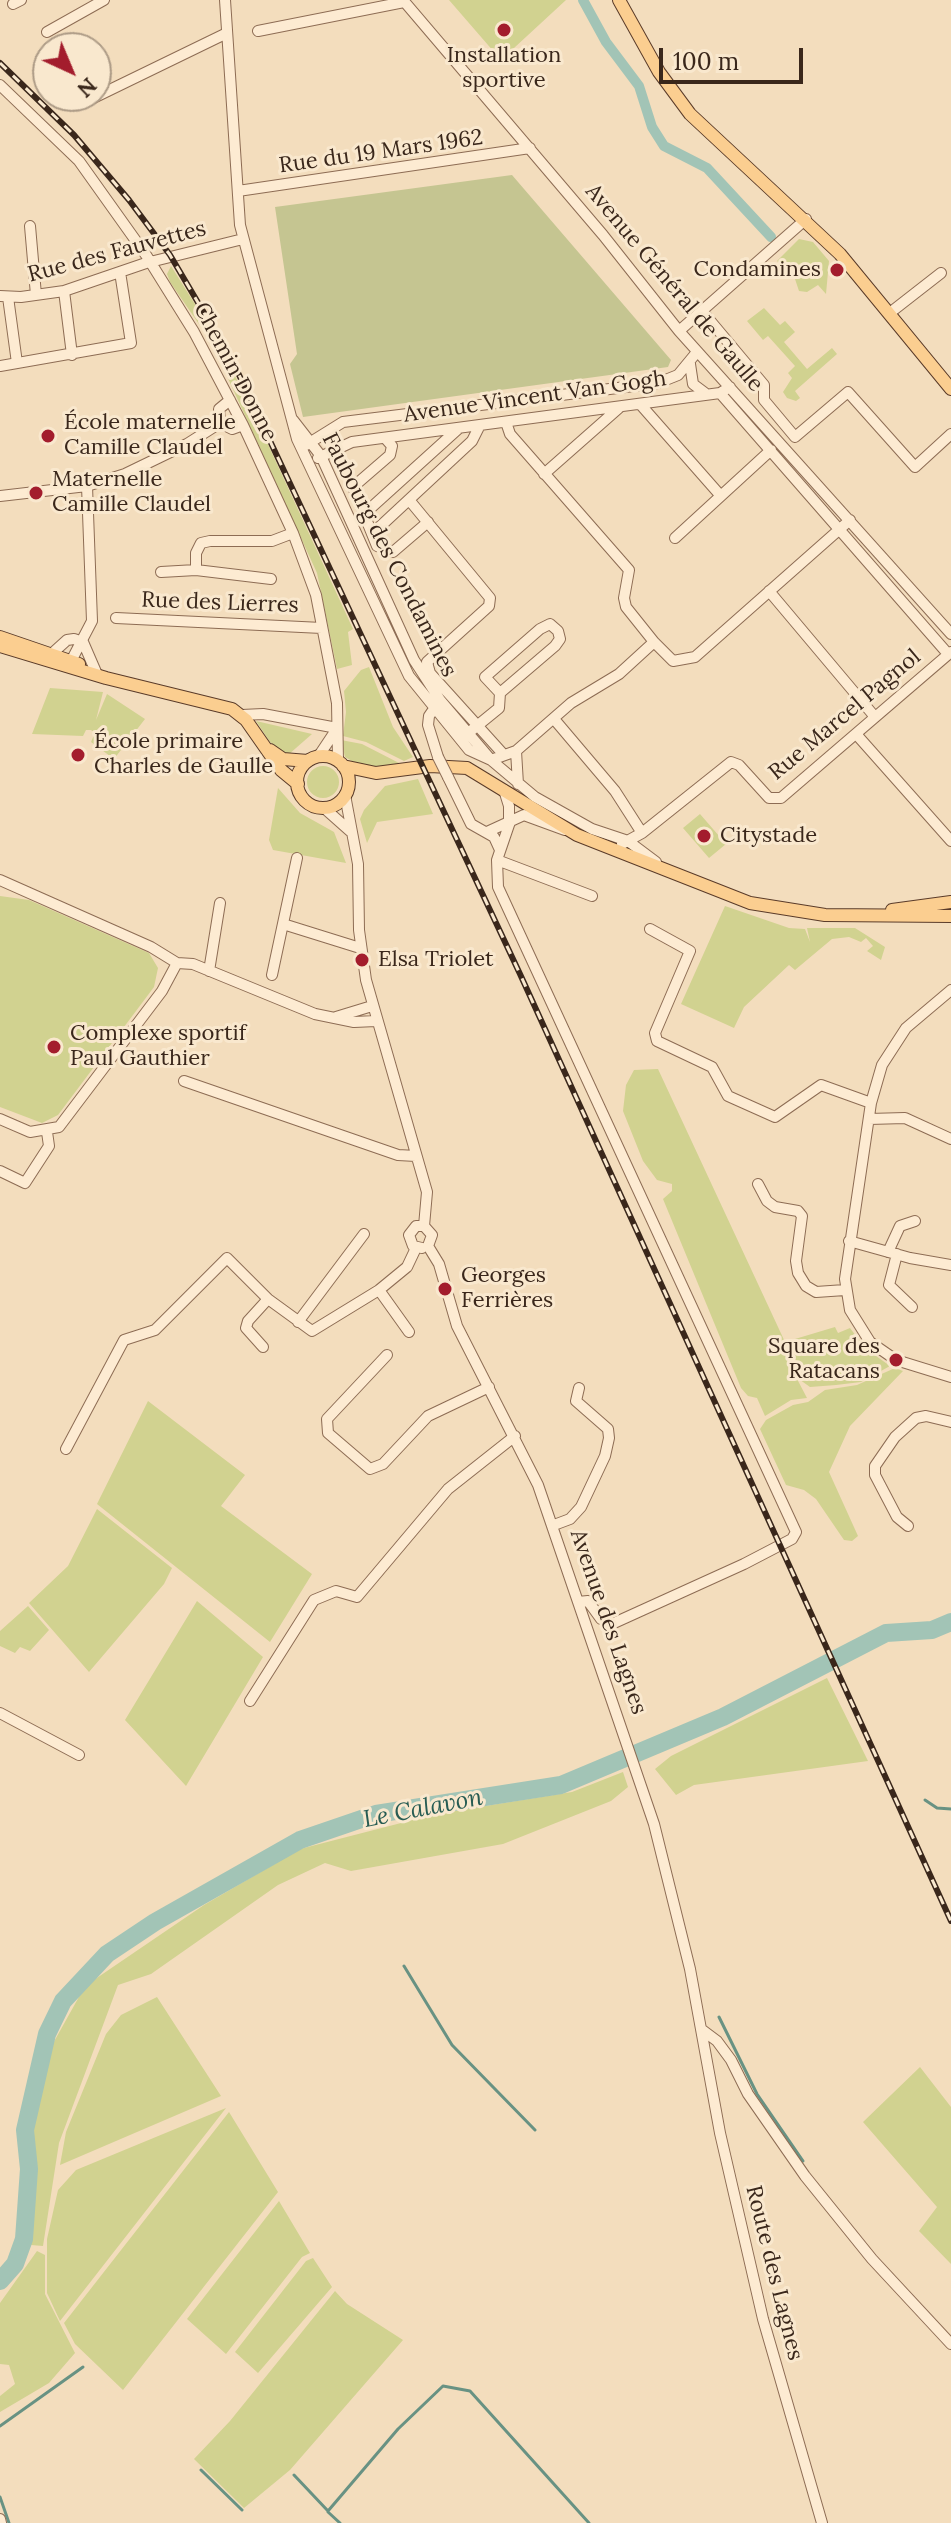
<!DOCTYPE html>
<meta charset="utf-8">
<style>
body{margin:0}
#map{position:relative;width:951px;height:2523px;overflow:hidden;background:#f3ddbd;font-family:Lora,serif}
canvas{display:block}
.north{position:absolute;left:32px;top:32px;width:80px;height:80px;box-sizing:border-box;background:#f9e8ce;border:2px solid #ad9b86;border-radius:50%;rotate:136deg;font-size:22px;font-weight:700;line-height:32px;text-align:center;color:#3a271b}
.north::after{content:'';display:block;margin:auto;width:28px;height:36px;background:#a31d2d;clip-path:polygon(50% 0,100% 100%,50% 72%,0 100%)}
.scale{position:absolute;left:659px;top:48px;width:144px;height:36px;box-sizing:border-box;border:4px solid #3a271b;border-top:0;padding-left:10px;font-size:24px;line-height:28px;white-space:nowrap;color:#3a271b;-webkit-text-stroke:6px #f9e8ce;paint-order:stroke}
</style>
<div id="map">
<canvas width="951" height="2523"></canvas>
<div class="north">N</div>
<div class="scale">100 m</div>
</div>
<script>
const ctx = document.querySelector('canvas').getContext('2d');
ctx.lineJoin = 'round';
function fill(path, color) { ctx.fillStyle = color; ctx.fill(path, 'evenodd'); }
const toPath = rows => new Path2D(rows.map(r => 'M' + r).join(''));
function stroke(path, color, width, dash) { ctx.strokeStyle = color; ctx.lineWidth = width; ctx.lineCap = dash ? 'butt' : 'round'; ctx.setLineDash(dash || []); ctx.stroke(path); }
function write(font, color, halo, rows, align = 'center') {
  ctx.font = font + ' Lora,serif'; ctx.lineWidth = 6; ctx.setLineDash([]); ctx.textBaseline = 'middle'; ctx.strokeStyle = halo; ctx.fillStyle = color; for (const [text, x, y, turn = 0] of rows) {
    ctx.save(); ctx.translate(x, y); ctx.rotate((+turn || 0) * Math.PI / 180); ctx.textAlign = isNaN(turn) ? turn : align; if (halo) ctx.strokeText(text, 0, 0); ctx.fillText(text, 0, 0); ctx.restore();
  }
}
fill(toPath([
 [449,0,566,0,501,60],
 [799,239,813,242,829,261,826,294,818,285,807,292,799,291,793,273,777,261],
 [171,266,215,336,254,414,353,629,348,632,352,665,337,669,317,573,226,374,205,333,170,282,167,274],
 [764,308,780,325,785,321,795,332,784,342,807,369,832,348,837,354,795,391,800,398,796,401,787,398,783,392,792,378,788,373,795,366,768,336,763,340,747,321],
 [369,667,393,727,413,757,404,761,366,742,343,736,346,712,344,691,361,670],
 [50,688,103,692,96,720,107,694,145,719,114,759,91,742,95,733,91,730,86,730,83,736,32,734],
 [256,721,312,734,288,755,270,742],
 [341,740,362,744,401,764,371,767,357,764,345,757],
 '307 782a16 16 0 1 1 32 0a16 16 0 1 1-32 0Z',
 [418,779,433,814,377,822,367,843,360,819,364,810,385,786],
 [278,788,300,813,334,832,346,863,273,850,269,840],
 [700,814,726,844,709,858,683,828],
 [0,896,29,900,149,953,158,968,154,987,58,1115,42,1123,0,1107],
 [725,906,789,928,805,929,810,942,807,928,855,928,885,947,881,960,867,951,873,946,866,938,861,942,849,937,832,939,795,970,789,965,744,1007,734,1028,681,1004],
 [658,1069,785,1342,835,1327,838,1333,850,1328,865,1348,890,1366,861,1382,836,1385,810,1387,796,1377,807,1398,791,1400,765,1416,757,1398,748,1396,741,1388,663,1199,672,1191,672,1184,657,1180,643,1161,623,1111,626,1085,634,1070],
 [895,1368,903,1371,850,1426,829,1472,858,1536,852,1541,844,1540,816,1499,804,1490,786,1485,760,1429,766,1420,793,1405,808,1402,825,1390,857,1385],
 [148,1401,245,1475,221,1506,312,1574,270,1642,97,1504],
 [97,1509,172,1568,164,1584,89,1672,29,1603,68,1566],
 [197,1601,263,1657,186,1786,125,1720],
 [28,1606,49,1630,30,1651,20,1647,15,1653,0,1646,0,1631],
 [827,1678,868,1761,694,1785,676,1795,655,1769,671,1756],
 [623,1772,628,1787,611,1801,503,1844,351,1871,325,1863,278,1885,151,1974,118,1985,59,2143,43,2246,31,2245,33,2183,30,2119,51,2047,85,1986,204,1905,300,1849,436,1814,572,1792],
 [157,1997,221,2096,60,2165,66,2132,106,2034,121,2015],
 [920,2067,951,2107,951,2264,919,2231,937,2207,863,2122],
 [226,2108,60,2321,47,2293,47,2239,58,2190,76,2170],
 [229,2112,278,2192,123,2390,75,2344,64,2323],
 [279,2201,310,2253,302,2257,226,2354,187,2319],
 [37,2251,45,2255,45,2294,75,2353,49,2383,0,2412,0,2396,15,2384,9,2365,0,2364,0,2303],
 [313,2258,332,2287,258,2373,235,2352,306,2261],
 [335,2291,347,2304,403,2340,290,2470,244,2508,194,2459,230,2421]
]), '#d1d290');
fill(toPath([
 [512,175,671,360,668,367,303,417,290,364,297,354,275,207]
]), '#c5c591');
stroke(toPath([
 [925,1800,937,1808,951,1809],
 [404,1966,452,2045,535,2130],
 [719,2017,757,2094,803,2161],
 [0,2426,83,2367],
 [201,2470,242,2510],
 [294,2475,328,2511,398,2429,443,2386,470,2391,589,2523],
 [0,2497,9,2523],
 [328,2512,340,2523]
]), '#689283', 3);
stroke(toPath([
 [583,0,606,42,639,86,652,127,664,146,707,168,771,237]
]), '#a2c4b6', 10);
stroke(toPath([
 [0,2281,15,2264,24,2239,29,2169,25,2130,47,2034,63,2001,107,1954,155,1922,300,1840,376,1814,561,1785,723,1717,886,1633,932,1630,951,1622]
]), '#a2c4b6', 18);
const minor = toPath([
 [225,0,240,225,297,439,409,676,469,750,491,760,516,751,571,703,619,674,654,642,673,661,695,657,850,520],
 [403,0,603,235,679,331,951,634],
 [13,4,21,0],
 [258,31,404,2],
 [47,32,104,0],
 [0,85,79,161,146,255,194,332,243,425,293,533,316,595,337,703,338,761],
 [85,102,227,33],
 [238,191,530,148],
 [30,226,36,295],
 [64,291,72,355],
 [0,296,21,297,64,291,146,263,243,239],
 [8,297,17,363],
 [702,311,764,385,764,400,795,437,848,392,915,467,951,434],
 [891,312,941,273],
 [679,331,806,219],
 [690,364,693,384,705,393],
 [0,366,131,343,120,272],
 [720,393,948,654],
 [640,404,720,495],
 [293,420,321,456,414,660,440,700,491,760,535,797,592,829,628,841,656,862],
 [506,422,510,434,629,570,624,598,626,607,654,642],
 [220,423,219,409,230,400],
 [220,423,232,429,243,425],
 [385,438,392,446,390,455,353,487,377,546,393,552,428,522],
 [306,445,343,422,658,383,678,375,697,352],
 [318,458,352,442,720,393,730,387],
 [544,474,620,407],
 [0,496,87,486,125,474,187,444,220,423],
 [410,501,490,598,489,606,427,662,430,673,504,755],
 [363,515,458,429],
 [372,534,472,441,480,425],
 [675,538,771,450],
 [161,572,196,570],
 [271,579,196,570,196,553,201,543,210,541,272,541,293,533],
 [769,591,875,717],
 [116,618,322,628],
 [46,659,67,640,74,639,83,642,96,672],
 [69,665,92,621,87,486],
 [438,703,429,716,428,725,438,757],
 [242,715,263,714,337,728],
 [554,719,615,791,642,833],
 [472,730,499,708,500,693,555,646,560,639,558,631,550,624,540,629,485,677,500,693],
 [856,734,951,841],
 [516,751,518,784],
 [318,757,336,730],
 [448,777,471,824,494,837,500,850],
 [504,790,509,806,509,821],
 [345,795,358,864,359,930,366,980,427,1192,424,1226],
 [323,807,350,831],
 [511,819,497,860,498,887,796,1532,792,1539,744,1564,614,1623,601,1619,588,1601,578,1602],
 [487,832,524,815,565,830],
 [622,844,642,833,731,762,739,765,769,798,781,798,951,652],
 [497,860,592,896],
 [0,880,151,947,177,963,193,964,315,1014,354,1022,376,1021],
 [283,924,360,948],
 [650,929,690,951,655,1033,657,1041,712,1067,728,1096,775,1117,821,1085,871,1103],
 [209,971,220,903],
 [272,975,297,858],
 [951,990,906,1028,882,1065,871,1103,845,1279,850,1310,870,1342,896,1360,951,1377],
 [336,1017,372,1006],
 [184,1081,398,1155,416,1156],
 [0,1119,30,1132,59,1127,162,991,177,963],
 [869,1119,905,1118,951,1139],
 [0,1171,25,1183,49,1146,47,1132],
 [758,1184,767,1201,775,1207,798,1211,802,1216,796,1261,798,1273,806,1286,816,1292,845,1290],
 [424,1226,432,1235,428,1246],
 [849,1241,910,1258,951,1265],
 [428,1246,439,1264,457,1326,538,1485,654,1824,690,1969,720,2133,763,2319,822,2523],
 [422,1248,413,1246,409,1235,416,1226,424,1226],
 [888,1252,900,1226,915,1221],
 [897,1254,889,1285,912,1307],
 [379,1290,409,1332],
 [298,1322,364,1234],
 [263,1347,246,1328,248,1321,268,1299],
 [387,1355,327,1419,328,1433,370,1469,383,1464,428,1416,489,1387],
 [66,1449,124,1340,155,1330,227,1258,268,1299,312,1331,379,1290,407,1267,416,1248],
 [554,1525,570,1519,581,1507,605,1456,609,1438,608,1429,576,1401,579,1388],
 [908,1526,897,1517,875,1475,875,1466,895,1437,916,1418,926,1416,951,1422],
 [250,1701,314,1600,336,1591,357,1597,448,1489,515,1436],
 [0,1713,79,1755],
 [701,2029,717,2041,731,2060,748,2094,805,2176,872,2259,951,2344],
 [0,2519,1,2523]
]);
const major = toPath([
 [619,0,659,72,690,114,840,254,951,389],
 [0,637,79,664],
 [0,646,106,678,232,709,246,720,281,770,298,784],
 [270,750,283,759,308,761],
 '297 782a26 26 0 1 1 52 0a26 26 0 1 1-52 0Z',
 [343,766,376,773,430,766,467,768,577,835,750,903,825,915,951,916],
 [892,910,951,902]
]);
stroke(minor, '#8d6c54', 12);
stroke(major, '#5a3b29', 14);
stroke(minor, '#fdebd2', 10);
stroke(major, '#fbce90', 12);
const rail = toPath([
 [0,63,74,135,129,200,170,255,233,362,520,974,951,1921]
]);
stroke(rail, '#3a271b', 6);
stroke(rail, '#f9e8ce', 3, [9]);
const minorBridge = toPath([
 [438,757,448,777]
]);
stroke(minorBridge, '#8d6c54', 12, []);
stroke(minorBridge, '#fdebd2', 10);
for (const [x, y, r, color] of [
 [504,30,8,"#a31d2d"],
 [837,270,8,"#a31d2d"],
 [48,436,8,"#a31d2d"],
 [36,493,8,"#a31d2d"],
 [78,755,8,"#a31d2d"],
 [704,836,8,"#a31d2d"],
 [362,960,8,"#a31d2d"],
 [54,1047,8,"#a31d2d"],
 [445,1289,8,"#a31d2d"],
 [896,1360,8,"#a31d2d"]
]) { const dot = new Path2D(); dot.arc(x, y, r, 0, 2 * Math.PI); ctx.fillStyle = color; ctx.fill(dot); stroke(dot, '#f9e8ce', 3); }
write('22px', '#3a271b', '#f9e8ce', [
 ["Installation",504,56,"center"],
 ["sportive",504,81,"center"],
 ["Condamines",821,270,"right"],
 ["École maternelle",64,423],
 ["Camille Claudel",64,448],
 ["Maternelle",52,480],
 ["Camille Claudel",52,505],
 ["École primaire",94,742],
 ["Charles de Gaulle",94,767],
 ["Citystade",720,836],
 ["Elsa Triolet",378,960],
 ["Complexe sportif",70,1034],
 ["Paul Gauthier",70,1059],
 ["Georges",461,1276],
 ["Ferrières",461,1301],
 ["Square des",880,1347,"right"],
 ["Ratacans",880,1372,"right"]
], 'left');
write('22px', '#3a271b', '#f9e8ce', [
 ["Rue du 19 Mars 1962",381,152,-8],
 ["Rue des Fauvettes",117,252,-15],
 ["Avenue Général de Gaulle",674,288,50],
 ["Chemin Donne",235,372,62],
 ["Avenue Vincent Van Gogh",535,397,-8],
 ["Faubourg des Condamines",389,555,63],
 ["Rue des Lierres",220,603,2],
 ["Rue Marcel Pagnol",845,715,-40],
 ["Avenue des Lagnes",608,1622,71],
 ["Route des Lagnes",774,2273,76]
]);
write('italic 24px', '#285c53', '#f9e8ce', [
 ["Le Calavon",423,1809,-11]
]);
</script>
